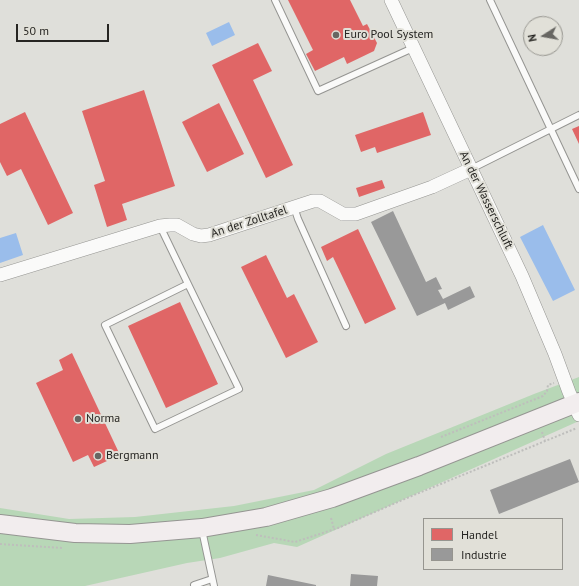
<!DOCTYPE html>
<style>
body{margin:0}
#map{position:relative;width:579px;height:586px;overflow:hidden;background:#dfdfda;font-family:"PT Sans",sans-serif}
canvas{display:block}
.legend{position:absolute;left:423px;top:518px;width:140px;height:52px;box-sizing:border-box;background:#e1e0d8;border:1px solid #96958f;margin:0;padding:5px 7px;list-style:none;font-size:12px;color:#262522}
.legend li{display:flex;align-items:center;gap:8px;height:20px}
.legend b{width:20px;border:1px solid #96958f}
.north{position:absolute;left:523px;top:16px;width:40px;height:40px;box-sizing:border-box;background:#e1e0d8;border:1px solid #96958f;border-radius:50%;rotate:259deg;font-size:11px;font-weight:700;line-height:16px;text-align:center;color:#262522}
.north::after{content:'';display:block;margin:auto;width:14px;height:18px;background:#676662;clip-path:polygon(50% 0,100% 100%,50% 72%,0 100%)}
.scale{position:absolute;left:16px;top:24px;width:93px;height:18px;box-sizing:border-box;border:2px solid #262522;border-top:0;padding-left:5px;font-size:12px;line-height:14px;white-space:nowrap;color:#262522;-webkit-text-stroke:3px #e1e0d8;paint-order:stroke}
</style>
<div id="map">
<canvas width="579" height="586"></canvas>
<ul class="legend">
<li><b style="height:11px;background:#e06666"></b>Handel</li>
<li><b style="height:11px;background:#999"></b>Industrie</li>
</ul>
<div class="north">N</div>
<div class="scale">50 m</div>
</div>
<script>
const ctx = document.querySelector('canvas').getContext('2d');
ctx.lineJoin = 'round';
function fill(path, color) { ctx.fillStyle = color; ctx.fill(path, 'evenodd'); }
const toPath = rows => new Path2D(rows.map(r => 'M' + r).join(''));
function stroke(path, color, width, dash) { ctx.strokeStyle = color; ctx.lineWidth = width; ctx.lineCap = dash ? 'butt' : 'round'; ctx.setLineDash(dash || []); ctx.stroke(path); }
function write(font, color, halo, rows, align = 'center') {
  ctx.font = font + ' "PT Sans",sans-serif'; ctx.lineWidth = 4; ctx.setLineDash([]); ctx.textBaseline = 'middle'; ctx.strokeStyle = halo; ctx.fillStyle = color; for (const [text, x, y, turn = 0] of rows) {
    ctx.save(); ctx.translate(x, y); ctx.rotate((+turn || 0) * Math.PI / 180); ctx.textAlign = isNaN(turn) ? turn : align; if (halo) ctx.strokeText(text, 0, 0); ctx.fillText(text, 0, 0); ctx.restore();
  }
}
fill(toPath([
 [579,377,579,421,297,547,274,543,220,558,187,563,85,586,0,586,0,508,69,519,135,517,234,506,314,490,386,454,534,394]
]), '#b8d7b7');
fill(toPath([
 [229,22,235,35,212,46,206,33],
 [543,225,575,290,553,301,520,237],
 [16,233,23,255,0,263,0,238]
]), '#9abdeb');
fill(toPath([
 [288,0,350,0,363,26,367,24,377,43,374,51,347,64,344,57,315,71,306,54,313,50],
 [258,43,272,71,253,80,293,165,266,178,212,65],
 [144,90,175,186,122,204,127,220,107,227,94,185,105,181,82,111],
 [219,103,244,154,207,172,182,122],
 [25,112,73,213,48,225,21,169,7,176,0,162,0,124],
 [423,112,431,135,377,153,375,147,361,152,355,135],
 [579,126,579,144,572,129],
 [382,180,385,188,359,197,356,188],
 [358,229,396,309,365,324,333,257,327,261,321,247],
 [266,255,287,298,294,294,318,342,286,358,241,267],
 [180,302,218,384,166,408,128,326],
 [72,353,120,455,94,467,88,455,73,462,36,383,63,370,59,360]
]), '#e06666');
fill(toPath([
 [393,211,426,282,436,277,442,289,438,290,443,299,470,286,475,297,448,310,445,303,417,316,371,222],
 [570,459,579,482,499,514,490,490],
 [351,574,378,576,377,586,350,586],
 [268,575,316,585,316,586,266,586]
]), '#999');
const service = toPath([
 [275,0,318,91,413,48],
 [490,0,579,189],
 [471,169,579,115],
 [294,207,298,219,346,326],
 [160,226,188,284,239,389,155,429,105,325,188,284],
 [202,530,214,586],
 [194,585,212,579]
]);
const minor = toPath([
 [391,0,522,276,555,354,569,392,579,415],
 [0,275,160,226,170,225,177,225,193,234,201,236,209,235,313,201,320,201,343,214,356,214,432,187,471,169]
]);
const secondary = toPath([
 [0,524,75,533,130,534,202,528,266,517,332,498,419,466,579,402]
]);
stroke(service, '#959592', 8);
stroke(minor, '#959592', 14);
stroke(secondary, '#959592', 20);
stroke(toPath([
 [542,432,545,441],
 [441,437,543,396,547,391,548,385,554,383],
 [331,518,334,529],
 [256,535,295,542,338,528,414,495,577,428],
 [0,544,63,548]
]), '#bebebc', 2, [2, 2]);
stroke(service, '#fafaf9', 6);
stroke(minor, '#fafaf9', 13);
stroke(secondary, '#f2edee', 18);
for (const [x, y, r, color] of [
 [336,35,4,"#676662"],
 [78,419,4,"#676662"],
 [98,456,4,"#676662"]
]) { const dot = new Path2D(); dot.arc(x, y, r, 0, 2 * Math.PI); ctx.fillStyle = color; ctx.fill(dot); stroke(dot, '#e1e0d8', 1.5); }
write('12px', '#262522', '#e1e0d8', [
 ["Euro Pool System",344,35],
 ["Norma",86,419],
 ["Bergmann",106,456]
], 'left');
write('12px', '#262522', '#e1e0d8', [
 ["An der Wasserschluft",486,200,64],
 ["An der Zolltafel",249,222,-18]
]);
</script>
